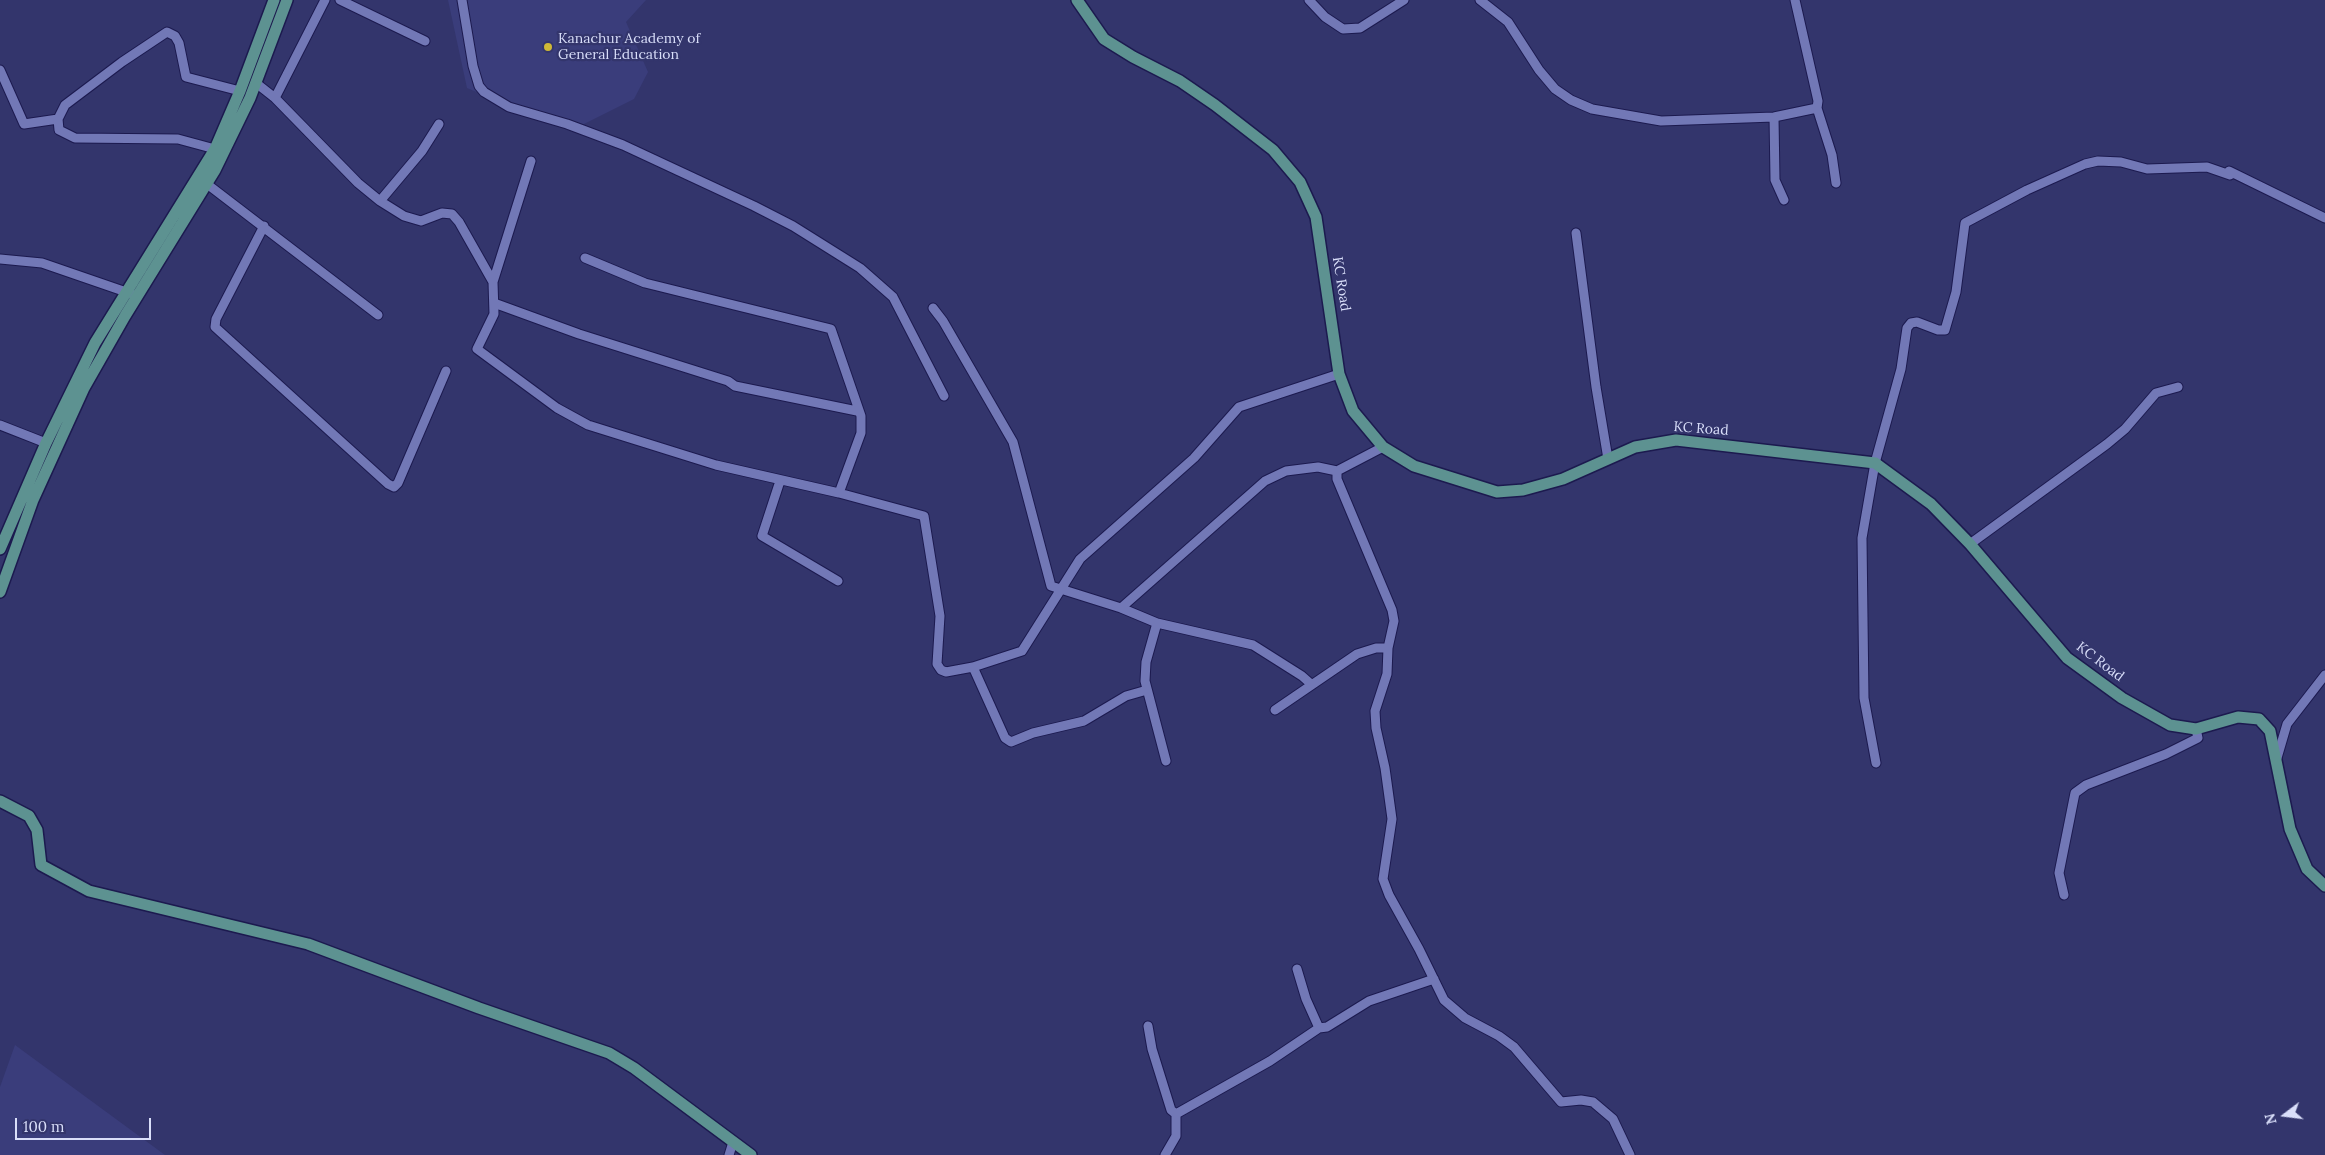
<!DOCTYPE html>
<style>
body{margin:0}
#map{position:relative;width:2325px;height:1155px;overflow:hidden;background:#33356c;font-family:Lora,serif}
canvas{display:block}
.north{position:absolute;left:2260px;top:1090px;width:50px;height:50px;-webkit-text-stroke:4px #33356c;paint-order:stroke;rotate:255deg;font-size:14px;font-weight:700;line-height:20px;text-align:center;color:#d9def9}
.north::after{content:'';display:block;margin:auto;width:18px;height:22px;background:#d9def9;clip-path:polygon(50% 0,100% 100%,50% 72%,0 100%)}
.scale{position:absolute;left:15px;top:1118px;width:136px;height:22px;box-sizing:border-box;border:2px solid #d9def9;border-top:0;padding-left:6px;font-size:15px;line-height:18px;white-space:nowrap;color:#d9def9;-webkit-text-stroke:4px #33356c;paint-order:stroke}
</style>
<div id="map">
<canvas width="2325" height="1155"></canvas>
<div class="north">N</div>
<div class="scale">100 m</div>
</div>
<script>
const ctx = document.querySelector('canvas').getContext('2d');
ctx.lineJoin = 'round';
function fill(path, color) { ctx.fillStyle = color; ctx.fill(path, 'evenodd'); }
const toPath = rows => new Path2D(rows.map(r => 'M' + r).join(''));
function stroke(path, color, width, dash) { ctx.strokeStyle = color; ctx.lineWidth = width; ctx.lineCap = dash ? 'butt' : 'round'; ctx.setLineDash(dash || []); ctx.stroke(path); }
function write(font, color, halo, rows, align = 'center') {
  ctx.font = font + ' Lora,serif'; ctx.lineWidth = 4.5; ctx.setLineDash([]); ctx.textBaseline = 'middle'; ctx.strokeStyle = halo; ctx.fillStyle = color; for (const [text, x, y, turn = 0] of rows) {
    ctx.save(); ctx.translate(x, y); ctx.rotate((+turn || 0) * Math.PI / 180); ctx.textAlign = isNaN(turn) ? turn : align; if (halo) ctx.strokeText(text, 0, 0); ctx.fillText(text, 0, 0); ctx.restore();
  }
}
fill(toPath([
 [448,0,646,0,626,22,648,72,634,99,570,131,467,88],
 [15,1045,165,1155,0,1155,0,1087]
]), '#3a3d7b');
const minor = toPath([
 [340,0,425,41],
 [462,0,473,66,479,86,484,92,509,107,567,124,623,145,754,206,793,226,860,268,893,297,944,396],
 [1309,0,1325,17,1343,29,1360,28,1404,0],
 [1480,0,1508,22,1539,70,1555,89,1571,100,1592,109,1661,121,1774,117,1817,108],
 [1795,0,1818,101,1817,108,1832,155,1836,183],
 [0,70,24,124,58,119],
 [256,83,275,98,358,183,380,201,404,216,421,221,442,213,452,214,459,222,493,282,494,314,477,349,557,408,588,425,716,465,839,493,924,516,940,616,937,664,941,670,946,672,973,667,1022,651,1080,559,1194,458,1239,407,1339,374],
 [275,98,325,0],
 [1774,117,1775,180,1784,200],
 [215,149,178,139,75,138,59,130,58,119,65,105,122,62,167,32,175,36,179,43,186,77,240,91],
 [207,184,378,315],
 [380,201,422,151,439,124],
 [264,226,216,319,215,327,388,484,394,487,398,483,446,371],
 [1576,233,1596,387,1608,459],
 [585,258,645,283,831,329,861,416,861,433,839,493],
 [0,259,42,263,132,294],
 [493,282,531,161],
 [494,303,579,334,728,381,735,386,857,411],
 [933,308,943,321,1013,442,1051,586,1121,608,1157,623,1253,645,1302,676,1311,684],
 [0,425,46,443],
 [780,481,762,536,838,581],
 [1970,544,2107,444,2125,429,2156,393,2178,387],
 [1121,608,1265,481,1286,471,1318,467,1337,471,1383,447],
 [1157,623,1146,662,1145,681,1166,761],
 [1388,648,1387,674,1375,711,1376,728,1385,768,1392,819,1383,879,1389,895,1419,949,1444,1000,1465,1018,1499,1036,1514,1047,1561,1102,1581,1100,1593,1102,1613,1119,1630,1155],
 [973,667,1005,738,1011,742,1033,733,1084,721,1126,696,1147,690],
 [1275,710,1357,654,1376,648,1388,648,1394,621,1392,610,1337,479,1337,471],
 [2277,758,2287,724,2325,675],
 [1876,763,1864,698,1862,538,1875,463,1901,369,1907,328,1911,323,1917,322,1938,330,1945,330,1956,292,1965,223,2027,190,2085,164,2098,161,2121,162,2147,169,2207,167,2230,175,2229,171,2325,218],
 [2064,895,2059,873,2075,793,2086,785,2166,754,2198,738,2196,729],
 [1297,969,1306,999,1319,1028],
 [1148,1026,1152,1049,1171,1110,1176,1114,1176,1136,1165,1155],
 [1176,1114,1270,1061,1319,1028,1327,1027,1369,1001,1434,979],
 [729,1155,733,1142]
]);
const major = toPath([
 [1077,0,1104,39,1133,57,1180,81,1215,105,1273,150,1300,182,1316,217,1339,374,1353,411,1383,447,1414,466,1497,492,1523,490,1563,479,1635,447,1676,440,1875,463,1931,504,1970,544,2067,658,2122,698,2170,725,2196,729,2238,717,2259,719,2270,731,2290,829,2307,869,2325,886],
 [0,549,46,443,95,343,215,149,240,91,274,0],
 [0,592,33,500,84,388,125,316,215,170,250,98,287,0],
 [0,801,29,816,37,830,41,865,89,891,308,944,479,1008,609,1053,634,1068,751,1155]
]);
stroke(minor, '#1c1a4f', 11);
stroke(major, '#1c1a4f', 14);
stroke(minor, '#7278b6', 9);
stroke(major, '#5d9291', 11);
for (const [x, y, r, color] of [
 [548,47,5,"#cfb837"]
]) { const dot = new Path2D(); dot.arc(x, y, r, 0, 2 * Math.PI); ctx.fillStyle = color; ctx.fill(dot); stroke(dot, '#33356c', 2); }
write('14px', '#d9def9', '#33356c', [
 ["Kanachur Academy of",558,39],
 ["General Education",558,55]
], 'left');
write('14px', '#d9def9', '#33356c', [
 ["KC Road",1341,284,81],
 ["KC Road",1701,429,4],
 ["KC Road",2100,662,37]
]);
</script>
